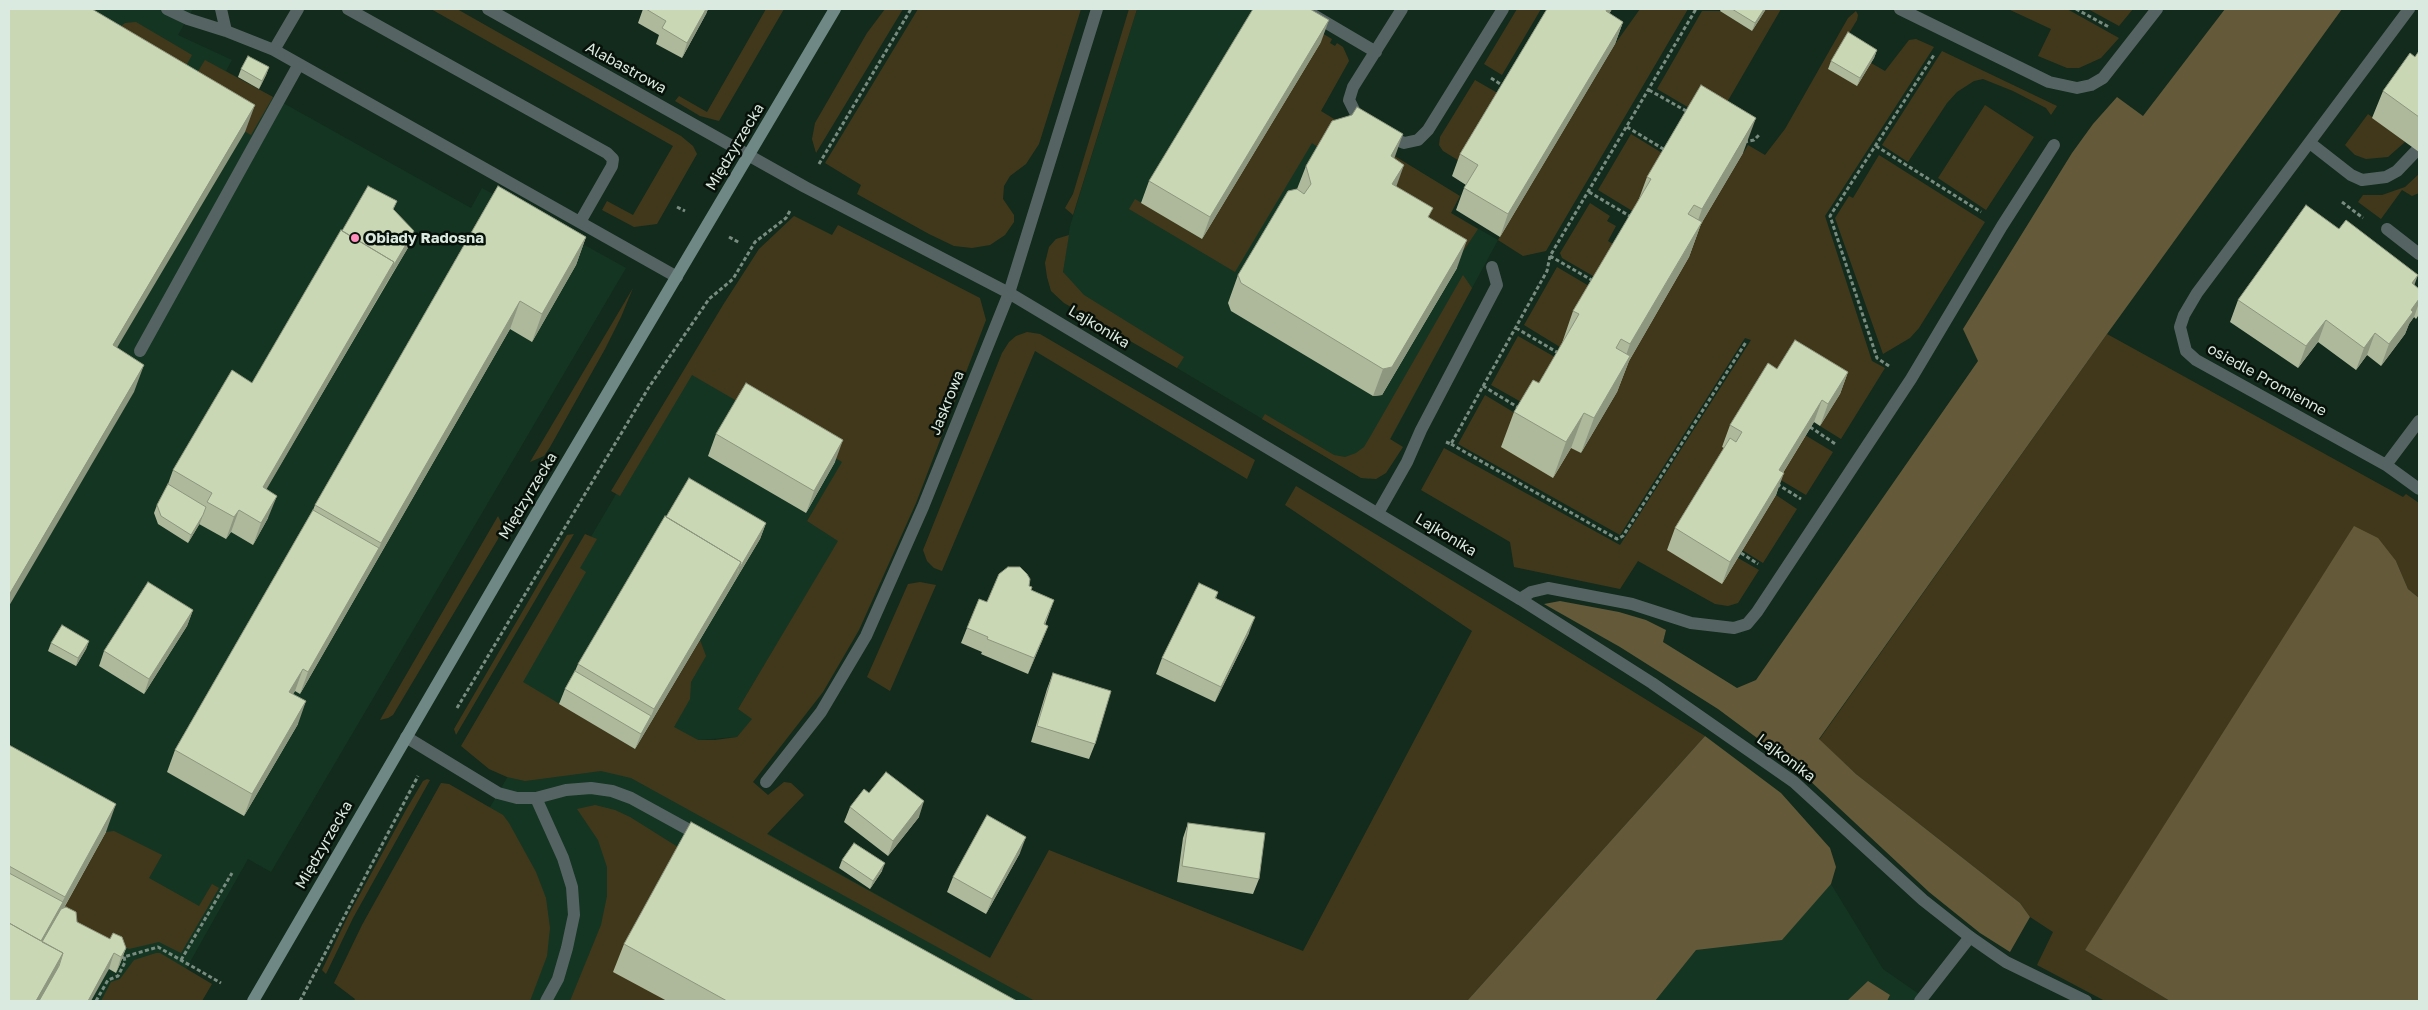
<!DOCTYPE html>
<meta charset="utf-8">
<style>
body{margin:0}
#map{position:relative;width:2428px;height:1010px;overflow:hidden;background:#122b1c;font-family:"Golos Text",sans-serif}
canvas{display:block}
.frame{position:absolute;inset:0;border:10px solid #dbeae0;pointer-events:none}
</style>
<div id="map">
<canvas width="2428" height="1010"></canvas>
<div class="frame"></div>
</div>
<script>
const ctx = document.querySelector('canvas').getContext('2d');
ctx.lineJoin = 'round';
function fill(path, color) { ctx.fillStyle = color; ctx.fill(path, 'evenodd'); }
const toPath = rows => new Path2D(rows.map(r => 'M' + r).join(''));
function stroke(path, color, width, dash) { ctx.strokeStyle = color; ctx.lineWidth = width; ctx.lineCap = dash ? 'butt' : 'round'; ctx.setLineDash(dash || []); ctx.stroke(path); }
function write(font, color, halo, rows, align = 'center') {
  ctx.font = font + ' "Golos Text",sans-serif'; ctx.lineWidth = 5; ctx.setLineDash([]); ctx.textBaseline = 'middle'; ctx.strokeStyle = halo; ctx.fillStyle = color; for (const [text, x, y, turn = 0] of rows) {
    ctx.save(); ctx.translate(x, y); ctx.rotate((+turn || 0) * Math.PI / 180); ctx.textAlign = isNaN(turn) ? turn : align; if (halo) ctx.strokeText(text, 0, 0); ctx.fillText(text, 0, 0); ctx.restore();
  }
}
fill(toPath([
 [9,9,193,9,178,35,232,60,226,71,471,208,482,188,626,268,271,872,248,859,168,1001,9,1001],
 [1137,9,1265,9,1288,96,1328,116,1460,196,1451,213,1498,240,1369,479,1361,478,1177,368,1179,365,1061,284,1070,226],
 [688,372,843,462,807,521,839,541,738,709,753,719,737,737,698,740,767,833,1068,1001,378,1001,545,712,507,689,592,535],
 [1756,825,1831,884,1883,969,1929,1001,1611,1001]
]), '#143522');
fill(toPath([
 [431,9,457,9,681,136,693,146,697,154,657,224,634,227,602,210,607,201,633,215,673,146],
 [766,9,784,9,719,121,700,116,675,101,679,96,707,112],
 [885,9,903,9,816,153,812,139,815,123,867,33],
 [918,9,1081,9,1039,144,1026,164,1010,176,1004,186,1003,199,1014,215,1014,222,1005,235,990,245,972,248,954,246,929,234,857,194,861,185,825,163],
 [1129,9,1137,9,1073,215,1065,208,1073,194],
 [1281,9,1332,39,1330,43,1335,46,1337,43,1343,47,1348,58,1349,61,1321,111,1460,196,1451,213,1478,229,1464,250,1312,143,1235,272,1129,209,1135,199,1202,239,1320,42],
 [1517,9,1541,9,1502,75,1484,64],
 [1640,9,1688,9,1546,251,1523,256,1498,240,1615,44],
 [1766,9,1781,9,1715,123,1657,89,1702,11,1720,11,1752,31],
 [2008,9,2067,9,2119,38,2101,58,2079,68,2067,68,2038,56,2051,29],
 [2088,9,2133,9,2119,26],
 [1856,11,1858,15,1857,20,1828,68,1871,63,1885,71,1909,40,1916,39,1934,47,1825,216,1872,361,1885,368,1841,439,1820,426,1840,394,1734,454,1738,558,1759,570,1738,603,1728,606,1715,604,1638,561,1620,589,1514,567,1510,542,1421,490,1444,448,1620,545,1751,340,1745,338,1620,535,1458,444,1485,395,1581,453,1617,392,1603,384,1748,145,1765,155,1785,129,1848,18],
 [136,22,192,55,173,90,120,27,125,23],
 [1942,51,2057,106,2051,115,2046,108,2013,91,1983,79,1974,81,1957,92,1947,103,1908,162,1882,145],
 [205,60,273,97,251,135,183,96],
 [1475,80,1501,95,1461,162,1443,151,1439,145,1440,137],
 [1985,105,2034,137,1986,210,1938,178],
 [2368,114,2405,142,2388,157,2366,159,2355,155,2345,145],
 [1631,134,1667,156,1634,212,1598,190],
 [1879,155,1985,222,1919,328,1910,338,1883,354,1835,218,1849,196,1853,198],
 [2419,174,2419,193,2412,196,2402,190,2381,219,2358,202,2363,195,2382,195,2405,187],
 [1590,203,1610,216,1607,221,1616,226,1608,241,1619,248,1600,280,1562,258,1560,253],
 [794,216,832,235,838,225,980,298,986,320,916,503,859,630,823,692,753,782,768,795,784,782,791,783,804,795,767,834,990,958,1049,850,1303,951,1472,631,1285,505,1296,486,1511,616,1705,736,1467,1001,1035,1001,631,778,601,771,525,781,507,777,489,769,461,746,585,534,597,539,580,568,586,572,523,682,635,749,700,640,706,656,691,682,690,699,674,727,698,740,715,740,737,737,752,719,738,709,838,541,807,521,842,462,692,375,620,496,611,491,723,305,759,249],
 [1069,235,1063,272,1084,295,1184,357,1177,368,1064,303,1051,291,1047,277,1045,263,1049,247,1056,239],
 [1557,267,1594,289,1560,347,1524,325],
 [1463,275,1472,288,1390,439,1403,447,1386,473,1376,479,1361,478,1262,419,1265,414,1334,455,1345,457,1356,453,1364,447,1370,437],
 [633,288,621,317,605,349,550,447,544,456,530,462],
 [1027,332,1040,334,1255,460,1247,479,1035,351,942,571,934,568,927,561,923,550,1002,353,1009,342,1016,336],
 [2107,334,2403,497,2406,494,2419,503,2419,598,2408,589,2396,561,2085,950,2170,1001,2105,1001,2037,965,2053,932,2030,917,2020,903,1856,774,1819,740],
 [1518,336,1560,360,1532,408,1491,385],
 [1805,435,1833,452,1806,495,1779,479],
 [1776,495,1797,509,1763,563,1742,550],
 [498,516,502,524,498,539,393,715,388,718,380,720],
 [574,534,456,735,454,729,567,535],
 [920,582,936,585,890,691,867,677,908,584],
 [427,779,430,780,353,918,326,974,322,970,348,916,407,808,423,781],
 [441,783,449,784,503,815,509,823,536,872,546,898,550,928,547,956,530,1001,354,1001,355,999,334,983,362,925],
 [595,805,615,810,630,817,681,849,667,1001,570,1001,601,925,607,896,607,867,598,840,577,809],
 [114,831,162,855,149,878,199,906,212,884,219,888,181,953,159,942,129,949,58,918,106,832],
 [156,953,160,953,212,984,202,1001,101,1001,111,982,120,979,134,960]
]), '#41381b');
fill(toPath([
 [2225,9,2342,9,2107,334,1819,739,1856,774,2020,903,2030,917,2010,952,1980,933,1929,892,1792,764,1718,709,1620,647,1544,604,1560,601,1619,612,1646,620,1666,630,1663,642,1737,688,1756,680,1978,361,1963,329,2072,153,2093,124,2117,97,2143,116],
 [2354,526,2378,538,2396,561,2408,589,2419,598,2419,1001,2170,1001,2085,950],
 [1705,736,1781,793,1830,848,1836,867,1831,884,1782,940,1696,950,1655,1001,1467,1001],
 [1868,981,1890,995,1887,1001,1847,1001]
]), '#645939');
stroke(toPath([
 [2076,9,2109,27],
 [1491,78,1505,87],
 [1649,90,1688,112],
 [1627,127,1665,150],
 [1744,142,1754,140,1760,134],
 [1876,146,1981,212],
 [819,164,911,9],
 [1589,192,1633,218],
 [2342,202,2363,218],
 [677,207,685,211],
 [729,237,740,243],
 [1550,256,1595,282],
 [1516,328,1560,354],
 [1889,366,1877,358,1830,216,1934,55],
 [1483,386,1519,408],
 [1810,427,1837,445],
 [1446,442,1451,444,1547,271,1550,256,1696,9],
 [1451,444,1617,539,1623,536,1746,342],
 [1777,484,1801,499],
 [1741,553,1758,564],
 [457,708,649,387,709,299,733,279,755,242,786,218,791,209],
 [120,958,158,947,221,983],
 [181,960,232,873],
 [96,1001,108,980,118,976,125,962,124,956],
 [300,1001,418,776]
]), '#788c80', 3, [4, 2.5]);
stroke(toPath([
 [167,9,188,19,226,31,274,50,677,277],
 [221,9,226,31],
 [348,9,607,153,613,159,612,166,580,222],
 [1303,9,1376,52],
 [1900,9,2049,82,2077,88,2091,85,2103,78,2157,9],
 [2409,9,2197,293,2184,315,2180,327,2186,351,2196,360,2386,465,2419,489],
 [274,50,298,9],
 [1366,123,1355,112,1349,100,1353,87,1402,9],
 [1385,135,1404,143,1418,140,1428,130,1503,9],
 [2310,143,2351,175,2362,180,2386,177,2397,171,2417,150],
 [2387,229,2419,254],
 [140,351,299,64],
 [2386,465,2419,421],
 [1378,513,1407,462,1421,430,1497,285,1492,267],
 [1520,599,1531,592,1548,588,1632,604,1691,623,1734,628,1747,624,1757,612,1911,379,2002,226,2054,145],
 [406,737,498,793,517,798,536,798,566,790,591,788,612,791,631,798,702,837],
 [536,798,563,858,572,887,574,915,567,948,558,979,546,1001],
 [1920,1001,1970,937]
]), '#556463', 12);
stroke(toPath([
 [488,9,805,187,1009,293,1520,599,1652,683,1794,782,1923,900,1970,937,2006,962,2086,1001],
 [766,782,821,712,866,636,923,507,1009,293,1097,9]
]), '#556463', 12);
stroke(toPath([
 [253,1001,542,504,835,9]
]), '#6f8885', 12);
fill(toPath([
 [643,9,708,9,706,14,682,58,656,44,659,35,638,23],
 [1547,9,1612,9,1609,14,1623,22,1615,44,1500,237,1456,210,1464,188,1466,185,1452,176,1460,154],
 [1721,9,1766,9,1752,31,1720,11],
 [1321,42,1202,239,1141,203,1149,181],
 [1877,50,1874,58,1857,86,1828,69,1831,61],
 [2419,51,2419,152,2372,118,2383,91,2415,57],
 [269,67,266,75,259,89,238,77,241,69],
 [1743,153,1701,224,1689,257,1629,361,1617,392,1581,453,1571,448,1553,478,1501,447,1514,412,1539,383,1561,346,1573,311,1637,204,1647,177],
 [1394,158,1396,186,1429,217,1457,268,1382,395,1373,396,1231,311,1228,303,1238,275,1297,189,1306,166],
 [498,186,586,237,576,265,532,342,510,329,300,694,295,691,293,694,298,724,244,816,167,772,175,750,313,510,315,505],
 [397,201,393,210,409,246,266,489,268,518,253,545,231,532,226,539,199,524,200,523,188,543,158,524,154,513,157,505,168,484,173,470,252,383,342,231],
 [2414,285,2419,289,2419,314,2418,316,2416,319,2414,317,2409,324,2405,334,2381,366,2367,355,2356,370,2318,342,2298,368,2230,322,2238,300],
 [1777,369,1848,372,1840,394,1820,426,1814,422,1783,473,1776,495,1722,584,1667,550,1675,528,1724,448,1722,447,1730,425],
 [716,434,835,462,806,513,708,456],
 [766,523,760,539,635,749,559,704,565,689,575,671,578,664],
 [1029,586,1031,590,1054,600,1045,625,1048,626,1028,674,981,654,982,652,961,643,967,628,987,602],
 [1218,592,1216,598,1249,633,1215,702,1156,674,1162,658],
 [193,610,187,626,144,694,99,666,104,651],
 [89,641,86,649,76,666,48,651,51,643],
 [1053,673,1095,744,1089,759,1031,742,1047,689],
 [9,745,106,832,64,908,77,922,126,948,120,964,116,973,109,969,9,1001],
 [869,793,919,817,888,856,844,822,850,807],
 [1188,823,1259,879,1253,894,1177,882,1183,838],
 [1020,853,986,914,947,892,953,877],
 [842,860,882,871,870,889,839,868],
 [624,944,1017,1001,667,1001,613,972]
]), '#aeb99b');
fill(toPath([
 [706,9,708,9,706,14,682,58,687,43],
 [1607,9,1612,9,1598,34,1606,11],
 [1764,9,1766,9,1752,31,1755,23],
 [1329,20,1321,42,1202,239,1210,217],
 [1623,22,1615,44,1500,237,1508,214],
 [1877,50,1874,58,1857,86,1860,78],
 [269,67,266,75,259,89,262,81],
 [255,105,245,132,102,373,113,345],
 [1756,118,1743,153,1701,224,1689,257,1629,361,1617,392,1581,453,1594,418,1619,375,1630,344,1690,243,1702,209],
 [1403,134,1393,162,1391,156],
 [1404,165,1394,193,1392,184],
 [414,231,409,246,386,284,392,268],
 [586,237,576,265,532,342,542,314],
 [1467,240,1457,268,1382,395,1373,396,1383,369],
 [394,262,386,284,255,509,263,487],
 [2418,275,2410,297,2412,283],
 [2419,299,2419,303,2414,317,2409,324,2405,334,2381,366,2389,344,2411,310],
 [520,301,510,329,300,694,308,672,379,548,381,543],
 [2326,320,2318,342,2298,368,2306,346],
 [2375,333,2367,355,2356,370,2364,348],
 [144,365,134,392,9,606,9,595],
 [1848,372,1840,394,1820,426,1828,404],
 [1822,400,1814,422,1771,492,1779,470],
 [1584,413,1571,448,1553,478,1566,442],
 [843,440,835,462,806,513,814,491],
 [1784,473,1776,495,1722,584,1730,562],
 [277,496,268,518,253,545,261,523],
 [239,510,231,532,226,539,234,517],
 [203,515,200,523,188,543,191,535],
 [766,523,760,539,733,584,739,569],
 [741,562,733,584,635,749,641,734,651,716,654,709],
 [193,610,187,626,144,694,149,679],
 [1255,617,1249,633,1215,702,1221,687],
 [1048,626,1042,641,1028,674,1034,658],
 [89,641,86,649,76,666,78,658],
 [303,669,295,691,281,715,289,692],
 [306,701,298,724,244,816,252,794],
 [924,801,919,817,888,856,893,841],
 [116,804,106,832,38,954,38,946],
 [1026,837,1020,853,986,914,992,899],
 [885,863,882,871,870,889,873,881],
 [126,948,120,964,116,973,121,957],
 [63,953,53,981,42,1001,36,1001],
 [114,953,109,969,91,1001,88,1001]
]), '#8d967e');
const building = toPath([
 [9,9,92,9,255,105,113,345,144,365,9,595,9,9],
 [646,9,706,9,687,43,662,28,666,21,646,9],
 [1253,9,1310,9,1329,20,1210,217,1149,181,1253,9],
 [1547,9,1607,9,1606,11,1623,22,1508,214,1464,188,1478,165,1460,154,1547,9],
 [1732,9,1764,9,1755,23,1732,9],
 [1848,32,1877,50,1860,78,1831,61,1848,32],
 [2419,51,2419,117,2383,91,2410,53,2415,57,2419,51],
 [248,56,269,67,262,81,241,69,248,56],
 [1701,85,1756,118,1702,209,1694,205,1688,214,1702,222,1630,344,1621,339,1616,348,1630,356,1594,418,1584,413,1566,442,1514,412,1533,380,1539,383,1579,314,1573,311,1651,179,1647,177,1701,85],
 [1357,107,1403,134,1391,156,1404,165,1392,184,1433,208,1428,217,1467,240,1392,367,1383,369,1241,283,1238,275,1288,191,1297,189,1304,194,1311,184,1306,166,1332,121,1352,115,1357,107],
 [368,186,397,201,393,209,414,231,392,268,394,262,342,231,368,186],
 [498,186,586,237,542,314,520,301,381,543,315,505,498,186],
 [2306,205,2339,229,2346,220,2418,275,2412,283,2419,289,2419,299,2411,310,2413,312,2389,344,2375,333,2364,348,2326,320,2306,346,2238,300,2306,205],
 [341,230,394,262,263,487,277,496,261,523,239,510,234,517,207,502,212,493,173,470,232,370,252,383,341,230],
 [1795,340,1848,372,1828,404,1822,400,1779,470,1784,473,1730,562,1675,528,1730,438,1736,442,1742,432,1730,425,1768,363,1777,369,1795,340],
 [746,383,843,440,814,491,716,434,746,383],
 [689,478,766,523,739,569,741,562,666,517,689,478],
 [168,484,206,507,203,515,191,535,161,516,157,505,168,484],
 [313,510,379,548,308,672,303,669,289,692,306,701,252,794,175,750,313,510],
 [665,516,741,562,654,709,578,664,665,516],
 [1008,567,1020,567,1027,574,1030,579,1029,586,1032,587,1031,590,1054,600,1044,624,1048,626,1034,658,987,639,988,637,967,628,979,599,987,602,999,574,1008,567],
 [148,582,193,610,149,679,104,651,148,582],
 [1199,583,1218,592,1215,598,1255,617,1221,687,1162,658,1199,583],
 [62,625,89,641,78,658,51,643,62,625],
 [575,671,651,716,641,734,565,689,575,671],
 [1053,673,1111,691,1095,744,1037,726,1053,673],
 [9,745,116,804,65,897,9,866,9,745],
 [886,772,924,801,893,841,850,807,864,789,869,793,886,772],
 [987,815,1026,837,992,899,953,877,987,815],
 [691,822,1017,1001,727,1001,624,944,691,822],
 [1188,823,1265,833,1259,879,1182,866,1188,823],
 [854,843,885,863,873,881,842,860,854,843],
 [9,873,63,902,41,941,9,923,9,873],
 [66,907,76,912,77,922,110,939,113,933,122,937,126,948,121,957,114,953,88,1001,39,1001,59,966,63,953,42,942,61,909,66,907],
 [9,923,63,953,36,1001,9,1001,9,923]
]);
fill(building, '#cad7b4');
stroke(building, '#8d967e', 1);
for (const [x, y, r, color] of [
 [355,238,5,"#fe8ebc"]
]) { const dot = new Path2D(); dot.arc(x, y, r, 0, 2 * Math.PI); ctx.fillStyle = color; ctx.fill(dot); stroke(dot, '#07110a', 2); }
write('15px', '#dbeae0', '#07110a', [
 ["Alabastrowa",626,68,29],
 ["Międzyrzecka",735,147,-59],
 ["Lajkonika",1099,327,31],
 ["osiedle Promienne",2267,380,29],
 ["Jaskrowa",947,403,-68],
 ["Międzyrzecka",528,496,-59],
 ["Lajkonika",1446,535,31],
 ["Lajkonika",1786,758,37],
 ["Międzyrzecka",324,845,-60]
]);
write('bold 15px', '#dbeae0', '#07110a', [
 ["Obiady Radosna",365,238]
], 'left');
</script>
